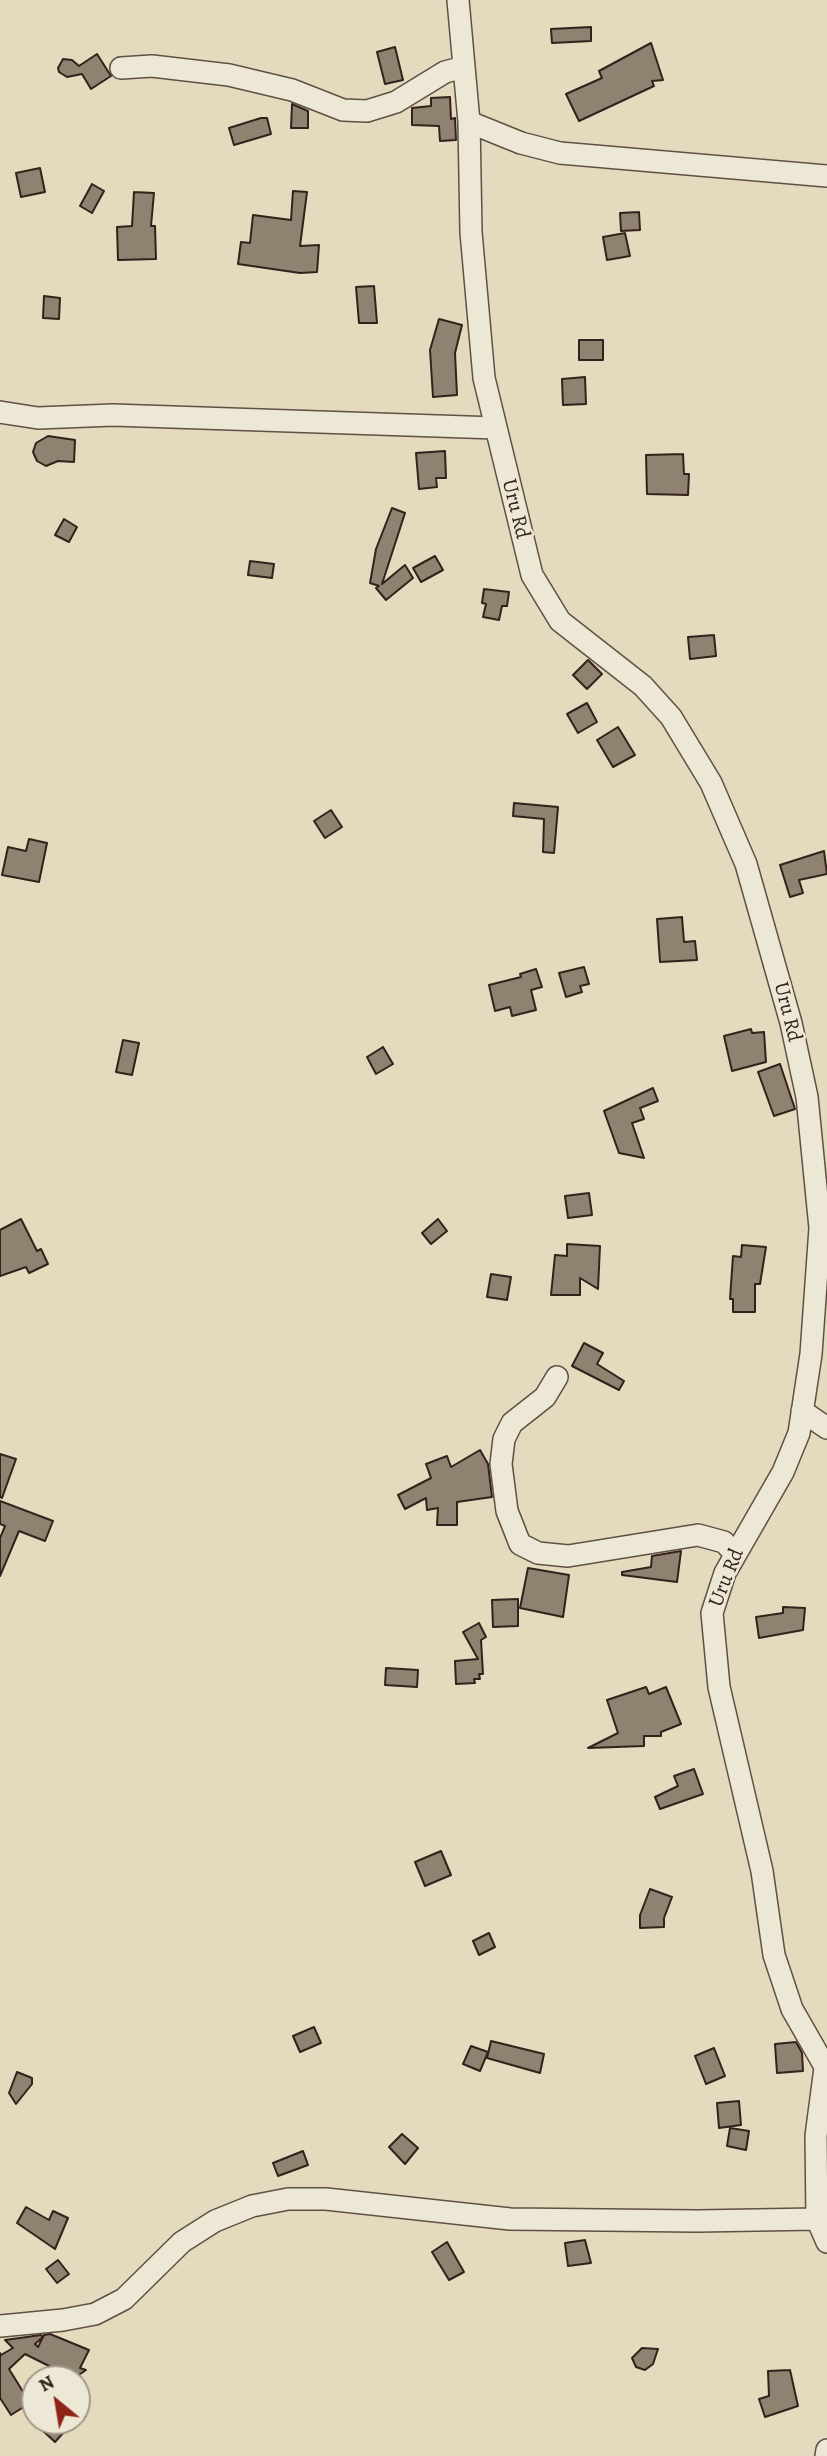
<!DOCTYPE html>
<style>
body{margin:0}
#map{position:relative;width:827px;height:2456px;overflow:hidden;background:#e4dabe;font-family:Alegreya,serif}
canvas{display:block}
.north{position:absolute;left:21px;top:2365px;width:70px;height:70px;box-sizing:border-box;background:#ede7d5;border:2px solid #a3988b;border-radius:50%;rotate:330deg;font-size:19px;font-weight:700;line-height:28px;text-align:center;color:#33221b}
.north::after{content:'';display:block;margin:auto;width:24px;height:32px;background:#8f2418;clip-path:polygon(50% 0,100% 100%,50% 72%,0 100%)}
</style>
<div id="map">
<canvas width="827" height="2456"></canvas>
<div class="north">N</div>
</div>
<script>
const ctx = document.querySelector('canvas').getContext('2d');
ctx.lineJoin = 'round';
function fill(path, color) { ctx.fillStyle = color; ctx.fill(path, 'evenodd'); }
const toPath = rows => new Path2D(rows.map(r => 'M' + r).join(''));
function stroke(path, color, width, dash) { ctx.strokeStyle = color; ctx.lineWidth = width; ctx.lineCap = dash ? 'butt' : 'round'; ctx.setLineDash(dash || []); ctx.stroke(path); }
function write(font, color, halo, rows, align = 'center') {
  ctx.font = font + ' Alegreya,serif'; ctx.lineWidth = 5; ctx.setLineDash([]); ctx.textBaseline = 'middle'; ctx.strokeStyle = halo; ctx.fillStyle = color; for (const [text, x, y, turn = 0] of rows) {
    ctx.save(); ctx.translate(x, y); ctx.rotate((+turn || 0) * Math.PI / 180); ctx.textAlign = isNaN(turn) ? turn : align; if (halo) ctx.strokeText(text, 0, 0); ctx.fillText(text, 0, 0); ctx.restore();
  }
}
const building = toPath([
 [591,27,591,41,552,43,551,29,591,27],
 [651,43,663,80,652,81,654,86,579,121,566,94,602,78,599,71,651,43],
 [395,47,403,80,385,84,377,52,395,47],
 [97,54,111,76,91,89,82,74,67,77,59,72,58,68,63,59,72,60,79,66,97,54],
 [450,97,451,119,455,118,456,140,440,141,439,126,412,125,412,108,431,106,431,98,450,97],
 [292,104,308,111,308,128,291,128,292,104],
 [261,118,267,118,271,134,234,145,229,128,261,118],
 [40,168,45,192,21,197,16,173,40,168],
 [92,184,104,191,92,213,80,206,92,184],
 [293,191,307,192,300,246,319,245,317,272,300,273,238,264,241,242,250,243,253,215,291,220,293,191],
 [134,192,154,193,151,226,155,226,156,259,118,260,117,227,132,226,134,192],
 [639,212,640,230,621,231,620,213,639,212],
 [625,233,630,256,607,260,603,237,625,233],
 [374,286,377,323,359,323,356,287,374,286],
 [44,296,60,298,59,319,43,318,44,296],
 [439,319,462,325,455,353,457,395,433,397,430,350,439,319],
 [579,340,603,340,603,360,579,360,579,340],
 [585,377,586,404,563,405,562,379,585,377],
 [48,436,75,440,74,462,58,461,46,466,37,461,33,452,36,443,48,436],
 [445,451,446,478,436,478,437,487,419,489,416,453,445,451],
 [683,454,684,474,689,474,688,495,647,494,646,455,683,454],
 [392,508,405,513,382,584,405,565,413,578,386,600,376,588,379,586,370,583,376,549,392,508],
 [64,519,77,527,69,542,55,535,64,519],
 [435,556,443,570,421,582,413,568,435,556],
 [250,561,274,564,272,578,248,575,250,561],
 [484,589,509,592,507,606,502,606,499,620,483,617,486,604,482,603,484,589],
 [714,635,716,656,690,659,688,637,714,635],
 [588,660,602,674,587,689,573,675,588,660],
 [587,703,597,722,578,733,567,714,587,703],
 [618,727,635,755,613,767,597,740,618,727],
 [514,803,558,807,554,853,543,852,544,819,513,816,514,803],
 [331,810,342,827,325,838,314,821,331,810],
 [29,839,47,843,39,882,2,875,8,847,26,851,29,839],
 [824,851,827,874,799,880,803,893,790,897,780,865,824,851],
 [682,917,684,942,695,941,697,960,660,962,657,919,682,917],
 [584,967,589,984,580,986,582,992,566,997,559,973,584,967],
 [536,969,542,987,531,990,536,1010,512,1016,510,1007,495,1011,489,985,521,977,520,974,536,969],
 [751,1029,752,1033,764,1032,766,1062,732,1071,724,1036,751,1029],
 [123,1040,139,1043,132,1075,116,1072,123,1040],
 [383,1047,393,1064,376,1074,367,1057,383,1047],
 [780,1064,795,1109,774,1116,758,1072,780,1064],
 [653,1088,658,1101,640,1108,644,1119,632,1123,644,1158,619,1153,604,1111,653,1088],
 [589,1193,592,1215,568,1218,565,1196,589,1193],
 [21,1219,37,1251,41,1249,48,1264,29,1273,26,1267,0,1276,0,1230,21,1219],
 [438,1219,447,1231,431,1244,422,1233,438,1219],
 [567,1244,600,1246,598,1289,580,1278,580,1295,551,1295,555,1255,567,1256,567,1244],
 [742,1245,766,1247,760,1284,755,1284,755,1312,733,1312,733,1299,730,1299,733,1256,741,1257,742,1245],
 [491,1274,511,1277,507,1300,487,1297,491,1274],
 [584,1343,603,1353,597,1364,624,1381,619,1390,572,1366,584,1343],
 [480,1450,488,1464,492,1497,457,1502,457,1525,437,1525,438,1508,427,1510,426,1498,405,1509,398,1495,431,1478,426,1464,447,1456,451,1467,480,1450],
 [0,1454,16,1459,2,1498,0,1497,0,1454],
 [0,1501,53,1521,45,1541,19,1531,0,1576,0,1538,5,1526,0,1524,0,1501],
 [681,1551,677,1582,622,1575,622,1572,651,1567,652,1556,681,1551],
 [528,1568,569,1575,563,1617,520,1608,528,1568],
 [518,1599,518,1626,493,1627,492,1600,518,1599],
 [783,1607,805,1608,803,1630,759,1638,756,1617,783,1613,783,1607],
 [479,1623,486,1637,481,1640,483,1674,479,1674,480,1679,474,1679,475,1683,456,1684,455,1661,478,1659,463,1632,479,1623],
 [386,1668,418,1670,417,1687,385,1685,386,1668],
 [646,1687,649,1694,666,1687,681,1724,661,1732,661,1736,644,1736,644,1746,588,1748,618,1733,607,1700,646,1687],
 [694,1769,703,1794,660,1809,655,1797,678,1786,674,1776,694,1769],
 [441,1851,451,1875,425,1886,415,1862,441,1851],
 [650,1889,672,1897,664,1918,664,1927,640,1928,640,1915,650,1889],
 [489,1933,495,1947,479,1955,473,1941,489,1933],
 [314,2027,321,2043,300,2052,293,2036,314,2027],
 [491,2041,544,2054,540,2073,487,2058,491,2041],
 [796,2042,802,2053,803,2071,777,2073,775,2044,796,2042],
 [471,2046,488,2052,480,2071,463,2064,471,2046],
 [714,2048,725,2076,706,2084,695,2056,714,2048],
 [17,2072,32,2078,32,2084,16,2104,9,2093,17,2072],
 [739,2101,741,2125,719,2128,717,2103,739,2101],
 [730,2128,749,2131,746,2150,727,2146,730,2128],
 [402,2134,418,2148,405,2164,389,2147,402,2134],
 [303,2151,308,2165,278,2176,273,2163,303,2151],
 [26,2207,49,2220,53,2211,68,2218,55,2249,17,2223,26,2207],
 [585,2240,591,2263,568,2266,565,2243,585,2240],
 [447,2242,464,2272,449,2280,432,2252,447,2242],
 [58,2260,69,2274,57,2283,46,2269,58,2260],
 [50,2334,89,2350,80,2368,86,2370,73,2379,52,2379,56,2373,52,2371,53,2368,25,2354,9,2369,30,2403,11,2415,0,2398,0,2353,1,2355,13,2348,5,2340,41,2335,43,2337,35,2344,38,2347,44,2335,50,2334],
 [642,2348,658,2349,653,2364,645,2370,636,2367,632,2358,642,2348],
 [790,2370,798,2406,765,2417,759,2399,769,2396,768,2371,790,2370],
 [49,2421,74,2421,55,2442,42,2430,49,2421]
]);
fill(building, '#8f8270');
stroke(building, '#33221b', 2);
const minor = toPath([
 [458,0,469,122,471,232,484,378,532,575,560,621,643,686,671,717,711,783,746,864,791,1023,807,1097,820,1228,811,1354,799,1433,783,1472,725,1573,712,1613,719,1687,762,1871,774,1955,792,2009,827,2070],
 [121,68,152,66,229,75,292,90,343,110,367,111,396,102,445,72,464,67],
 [469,122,521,143,560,153,827,176],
 [0,412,38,418,113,415,496,428],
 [557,1377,545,1397,512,1423,504,1439,501,1464,507,1511,520,1544,538,1553,568,1556,698,1535,724,1542,735,1554],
 [802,1411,827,1428],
 [825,2068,816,2136,817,2219,827,2242],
 [0,2326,63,2320,95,2314,124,2299,182,2242,215,2221,252,2206,288,2199,326,2199,510,2219,697,2221,817,2219],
 [826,2456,827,2450]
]);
stroke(minor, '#5f5044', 24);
stroke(minor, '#ede7d5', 21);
write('21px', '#33221b', '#ede7d5', [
 ["Uru Rd",515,509,76],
 ["Uru Rd",787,1012,76],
 ["Uru Rd",727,1578,-68]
]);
</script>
